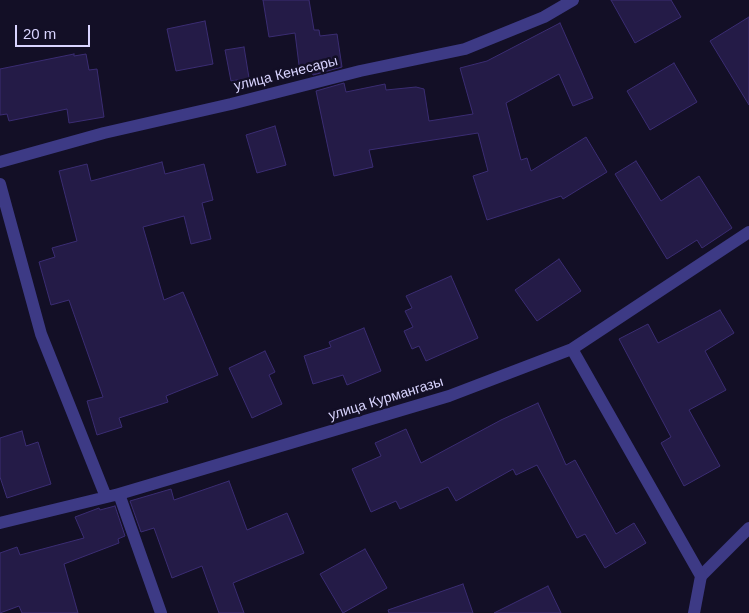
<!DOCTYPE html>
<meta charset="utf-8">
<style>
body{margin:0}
#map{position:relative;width:749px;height:613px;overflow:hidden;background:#130f26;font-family:Helvetica,sans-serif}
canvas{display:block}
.scale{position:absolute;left:15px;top:25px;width:75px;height:22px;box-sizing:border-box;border:2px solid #d9d4ff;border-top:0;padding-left:6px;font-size:15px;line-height:18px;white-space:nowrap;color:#d9d4ff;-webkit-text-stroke:4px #130f26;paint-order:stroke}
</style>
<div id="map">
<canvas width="749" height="613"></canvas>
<div class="scale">20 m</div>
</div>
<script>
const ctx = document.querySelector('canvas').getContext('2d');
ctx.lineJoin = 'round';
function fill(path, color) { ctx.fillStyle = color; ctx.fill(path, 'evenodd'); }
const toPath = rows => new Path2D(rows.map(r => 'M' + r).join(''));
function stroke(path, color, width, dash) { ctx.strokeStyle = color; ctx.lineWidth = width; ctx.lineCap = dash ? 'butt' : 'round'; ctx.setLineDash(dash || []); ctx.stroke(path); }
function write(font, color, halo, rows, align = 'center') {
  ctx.font = font + ' Helvetica,sans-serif'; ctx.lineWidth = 5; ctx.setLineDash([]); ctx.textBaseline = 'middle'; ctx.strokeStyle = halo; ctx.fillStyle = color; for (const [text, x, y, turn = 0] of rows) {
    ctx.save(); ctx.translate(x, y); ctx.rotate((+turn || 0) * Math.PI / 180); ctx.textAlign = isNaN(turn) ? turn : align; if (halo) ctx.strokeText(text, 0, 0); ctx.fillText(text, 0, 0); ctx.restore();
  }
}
const building = toPath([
 [263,0,309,0,314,30,319,30,320,36,337,34,342,67,313,75,310,64,299,65,295,33,269,37,263,0],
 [611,0,671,0,681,17,635,43,611,0],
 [749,17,749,105,710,41,749,17],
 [205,21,213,64,176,71,167,29,205,21],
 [560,23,593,98,573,106,559,74,506,103,521,160,527,158,531,171,586,137,607,172,563,199,561,196,487,220,473,176,488,171,478,133,369,150,373,167,334,176,316,91,344,83,346,92,385,84,386,90,416,87,424,89,429,121,473,114,460,68,487,61,560,23],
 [244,47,249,78,231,81,225,50,244,47],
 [74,54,74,56,86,54,89,70,97,69,104,117,69,123,67,109,9,121,7,114,0,115,0,69,74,54],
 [674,63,697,102,650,130,627,91,674,63],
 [275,126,286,165,257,173,246,135,275,126],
 [636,161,661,201,699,176,732,228,702,248,697,240,667,259,615,174,636,161],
 [162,162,165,174,204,164,213,200,202,203,211,239,191,244,184,216,143,227,164,300,183,292,218,375,166,396,168,402,119,418,122,427,97,435,87,401,103,397,69,300,51,305,39,262,55,257,52,248,77,241,59,171,87,164,91,181,162,162],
 [559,259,581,291,537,321,515,290,559,259],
 [451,276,478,338,426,361,419,346,412,349,404,331,413,327,405,311,412,308,406,296,451,276],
 [720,310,734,333,705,351,726,390,689,410,720,466,684,486,661,443,671,437,619,339,648,324,658,343,720,310],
 [364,328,381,371,347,385,343,375,313,384,304,356,331,347,329,342,364,328],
 [265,351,275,372,269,375,282,404,252,418,229,368,265,351],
 [538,403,566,465,575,460,616,534,634,523,646,543,605,568,585,534,577,538,537,465,516,475,513,469,456,501,448,487,400,509,396,501,371,512,352,469,381,456,375,443,406,429,421,463,501,420,538,403],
 [22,431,26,446,38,442,51,484,7,498,0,477,0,438,22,431],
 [229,481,247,530,287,513,304,553,233,583,244,613,219,613,202,566,172,578,154,528,141,532,130,501,171,489,174,500,229,481],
 [115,506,125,536,118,539,119,543,64,564,78,613,22,613,19,606,0,613,0,553,17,547,20,555,84,538,75,517,99,508,100,510,115,506],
 [365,549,387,588,343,613,320,574,365,549],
 [463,584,473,613,389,613,388,610,463,584],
 [548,586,561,613,494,613,548,586]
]);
fill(building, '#241b47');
stroke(building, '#3b2d73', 1);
stroke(toPath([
 [701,576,749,528]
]), '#3d3a85', 12);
stroke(toPath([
 [0,162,104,133,231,104,360,71,465,49,544,17,573,0],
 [0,184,41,334,106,497],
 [572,349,701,576,694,613],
 [119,494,161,613],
 [0,523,119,494,449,396,572,349,749,232]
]), '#3d3a85', 12);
write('14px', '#d9d4ff', '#130f26', [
 ["улица Кенесары",286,74,-14],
 ["улица Курмангазы",386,399,-17]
]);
</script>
